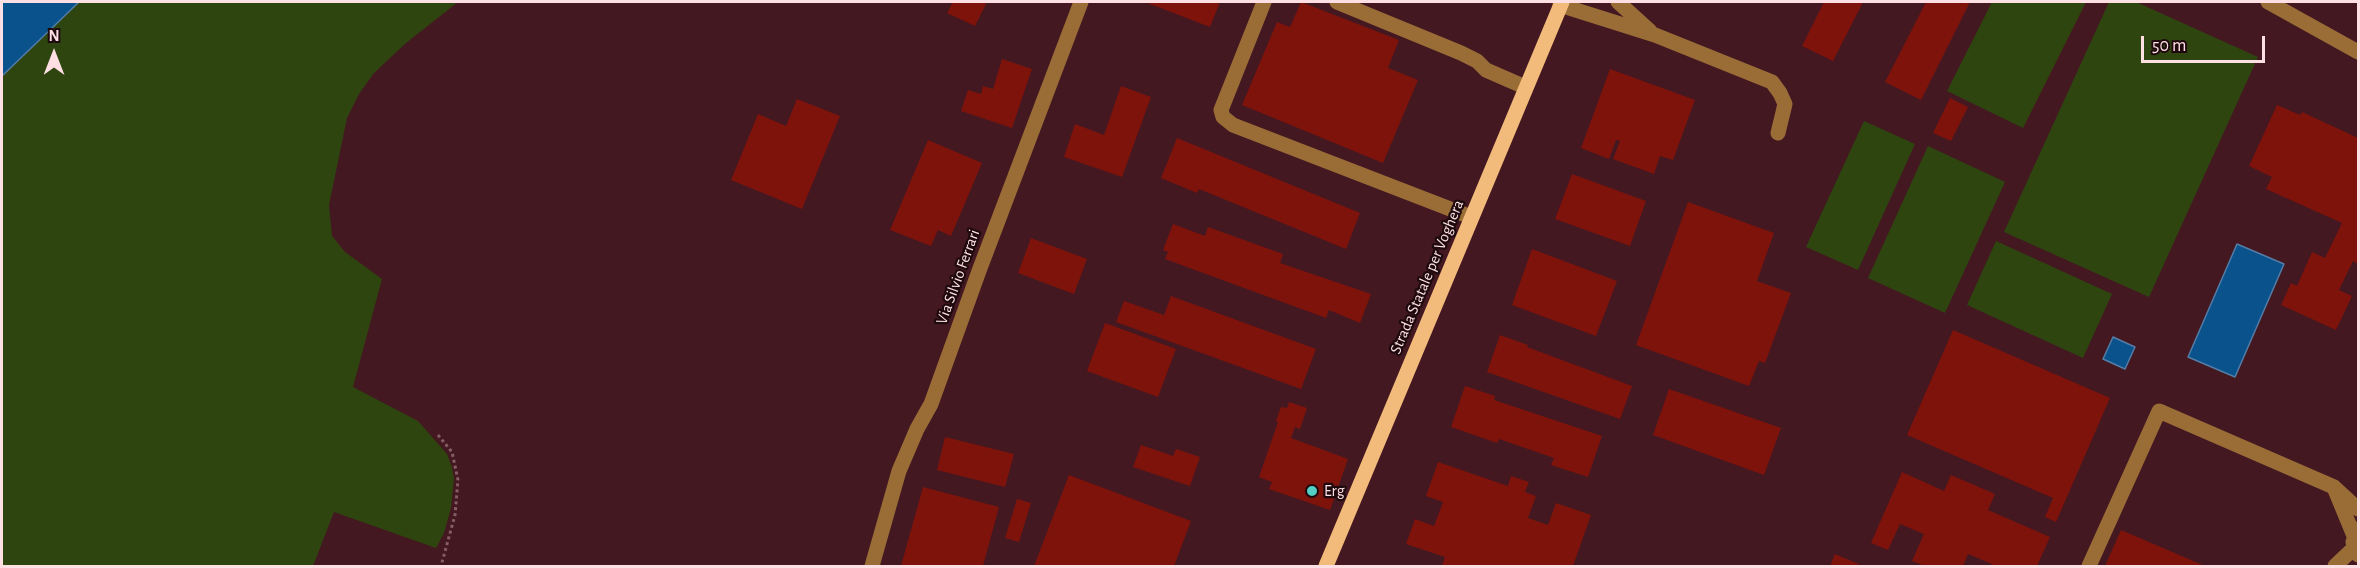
<!DOCTYPE html>
<style>
body{margin:0}
#map{position:relative;width:2360px;height:568px;overflow:hidden;background:#431821;font-family:"Alegreya Sans",sans-serif}
canvas{display:block}
.frame{position:absolute;inset:0;border:3px solid #fee0e4;pointer-events:none}
.north{position:absolute;left:24px;top:24px;width:60px;height:60px;-webkit-text-stroke:4px #1e0a0e;paint-order:stroke;rotate:0deg;font-size:16px;font-weight:700;line-height:24px;text-align:center;color:#fee0e4}
.north::after{content:'';display:block;margin:auto;width:21px;height:27px;background:#fee0e4;clip-path:polygon(50% 0,100% 100%,50% 72%,0 100%)}
.scale{position:absolute;left:2141px;top:36px;width:124px;height:27px;box-sizing:border-box;border:3px solid #fee0e4;border-top:0;padding-left:8px;font-size:18px;line-height:21px;white-space:nowrap;color:#fee0e4;-webkit-text-stroke:4px #1e0a0e;paint-order:stroke}
</style>
<div id="map">
<canvas width="2360" height="568"></canvas>
<div class="frame"></div>
<div class="north">N</div>
<div class="scale">50 m</div>
</div>
<script>
const ctx = document.querySelector('canvas').getContext('2d');
ctx.lineJoin = 'round';
function fill(path, color) { ctx.fillStyle = color; ctx.fill(path, 'evenodd'); }
const toPath = rows => new Path2D(rows.map(r => 'M' + r).join(''));
function stroke(path, color, width, dash) { ctx.strokeStyle = color; ctx.lineWidth = width; ctx.lineCap = dash ? 'butt' : 'round'; ctx.setLineDash(dash || []); ctx.stroke(path); }
function write(font, color, halo, rows, align = 'center') {
  ctx.font = font + ' "Alegreya Sans",sans-serif'; ctx.lineWidth = 4.5; ctx.setLineDash([]); ctx.textBaseline = 'middle'; ctx.strokeStyle = halo; ctx.fillStyle = color; for (const [text, x, y, turn = 0] of rows) {
    ctx.save(); ctx.translate(x, y); ctx.rotate((+turn || 0) * Math.PI / 180); ctx.textAlign = isNaN(turn) ? turn : align; if (halo) ctx.strokeText(text, 0, 0); ctx.fillText(text, 0, 0); ctx.restore();
  }
}
fill(toPath([
 [79,2,458,2,406,43,374,73,359,94,347,118,329,205,332,236,345,252,382,279,353,387,418,421,447,454,452,467,454,479,451,508,444,533,436,548,334,512,313,566,2,566,2,76],
 [1992,2,2086,2,2023,128,1947,91],
 [2109,2,2136,2,2258,57,2149,297,2004,232],
 [1864,121,1915,144,1858,270,1806,247],
 [1928,146,2005,182,1945,313,1868,278],
 [1996,241,2112,294,2083,358,1967,305]
]), '#2f4510');
const water = toPath([
 [2,2,79,2,2,76,2,2],
 [2237,244,2284,264,2235,377,2188,357,2237,244],
 [2113,337,2135,347,2125,369,2103,359,2113,337]
]);
fill(water, '#0a528b');
stroke(water, '#537da6', 1.5);
fill(toPath([
 [953,2,987,2,975,26,947,13],
 [1145,2,1220,2,1210,27],
 [1301,2,1399,40,1388,68,1418,80,1383,163,1242,105,1277,22,1290,27],
 [1824,2,1863,2,1833,61,1802,46],
 [1926,2,1970,2,1921,100,1885,82],
 [1002,59,1032,69,1012,128,961,111,968,90,981,94,983,86,993,89],
 [1610,69,1695,100,1673,160,1660,156,1654,174,1613,159,1620,141,1616,140,1609,159,1581,148],
 [1121,86,1151,97,1122,177,1064,157,1075,124,1104,135],
 [1950,98,1968,107,1951,141,1933,133],
 [797,99,840,116,802,209,731,180,758,114,786,126],
 [2277,105,2300,115,2302,112,2358,138,2358,264,2353,261,2339,290,2352,296,2336,330,2281,305,2291,283,2297,286,2312,252,2325,258,2342,223,2266,189,2272,177,2249,166],
 [1177,138,1360,213,1346,249,1199,189,1197,193,1161,178],
 [928,140,982,163,951,236,938,230,931,246,890,230],
 [1572,174,1646,201,1630,246,1555,219],
 [1688,202,1774,233,1757,281,1791,293,1765,363,1759,361,1749,386,1636,345],
 [1173,224,1205,236,1208,227,1283,254,1280,263,1371,294,1360,323,1329,310,1326,318,1165,259,1168,252,1163,250],
 [1031,238,1087,259,1074,294,1018,273],
 [1532,249,1617,281,1596,336,1512,305],
 [1171,296,1316,349,1301,389,1116,322,1124,301,1164,315],
 [1105,323,1176,349,1158,397,1087,371],
 [1953,330,2110,398,2056,522,2045,517,2053,498,1907,435],
 [1500,335,1528,345,1527,347,1632,386,1620,419,1487,372],
 [1465,386,1495,396,1494,400,1602,436,1588,477,1551,465,1554,458,1499,439,1497,443,1451,427],
 [1669,389,1781,428,1764,475,1653,435],
 [1289,402,1307,408,1300,429,1295,427,1291,438,1348,459,1330,510,1269,489,1272,482,1259,477,1278,422,1276,421,1281,407,1287,408],
 [945,437,1014,454,1005,487,937,470],
 [1141,445,1173,456,1176,449,1200,457,1190,486,1133,467],
 [1438,462,1508,486,1511,476,1529,482,1525,492,1536,496,1528,518,1548,525,1556,503,1591,515,1573,566,1442,566,1445,557,1406,544,1415,519,1434,526,1443,502,1426,496],
 [1902,472,1944,491,1951,475,1995,494,1988,510,2050,537,2037,566,1991,566,1992,564,1968,554,1963,566,1925,566,1912,561,1924,534,1900,524,1888,550,1871,543],
 [1069,475,1191,521,1174,566,1034,566],
 [923,487,999,507,983,566,901,566],
 [1017,499,1031,503,1019,542,1005,538],
 [2121,530,2205,566,2105,566],
 [1835,554,1863,566,1830,566]
]), '#7e130c');
stroke(toPath([
 [438,435,452,452,458,480,455,515,441,566]
]), '#845d65', 3, [3, 3]);
stroke(toPath([
 [1264,2,1221,110,1223,117,1233,125,1471,217],
 [1337,2,1461,53,1477,61,1486,70,1525,87],
 [1618,2,1650,31],
 [2268,2,2358,52],
 [1560,5,1655,35,1772,82,1780,93,1785,104,1778,133],
 [2335,490,2354,536],
 [2358,529,2353,542,2358,555],
 [872,566,899,471,917,429,931,404,979,271,1081,2],
 [2089,566,2159,411,2334,487,2358,509],
 [2335,566,2354,548]
]), '#9a6d37', 15);
stroke(toPath([
 [1326,566,1562,2]
]), '#f3bb7b', 15);
for (const [x, y, r, color] of [
 [1312,491,6,"#55cec6"]
]) { const dot = new Path2D(); dot.arc(x, y, r, 0, 2 * Math.PI); ctx.fillStyle = color; ctx.fill(dot); stroke(dot, '#1e0a0e', 2); }
write('16px', '#fee0e4', '#1e0a0e', [
 ["Via Silvio Ferrari",958,277,-70],
 ["Strada Statale per Voghera",1427,277,-67]
]);
write('16px', '#fee0e4', '#1e0a0e', [
 ["Erg",1324,491]
], 'left');
</script>
